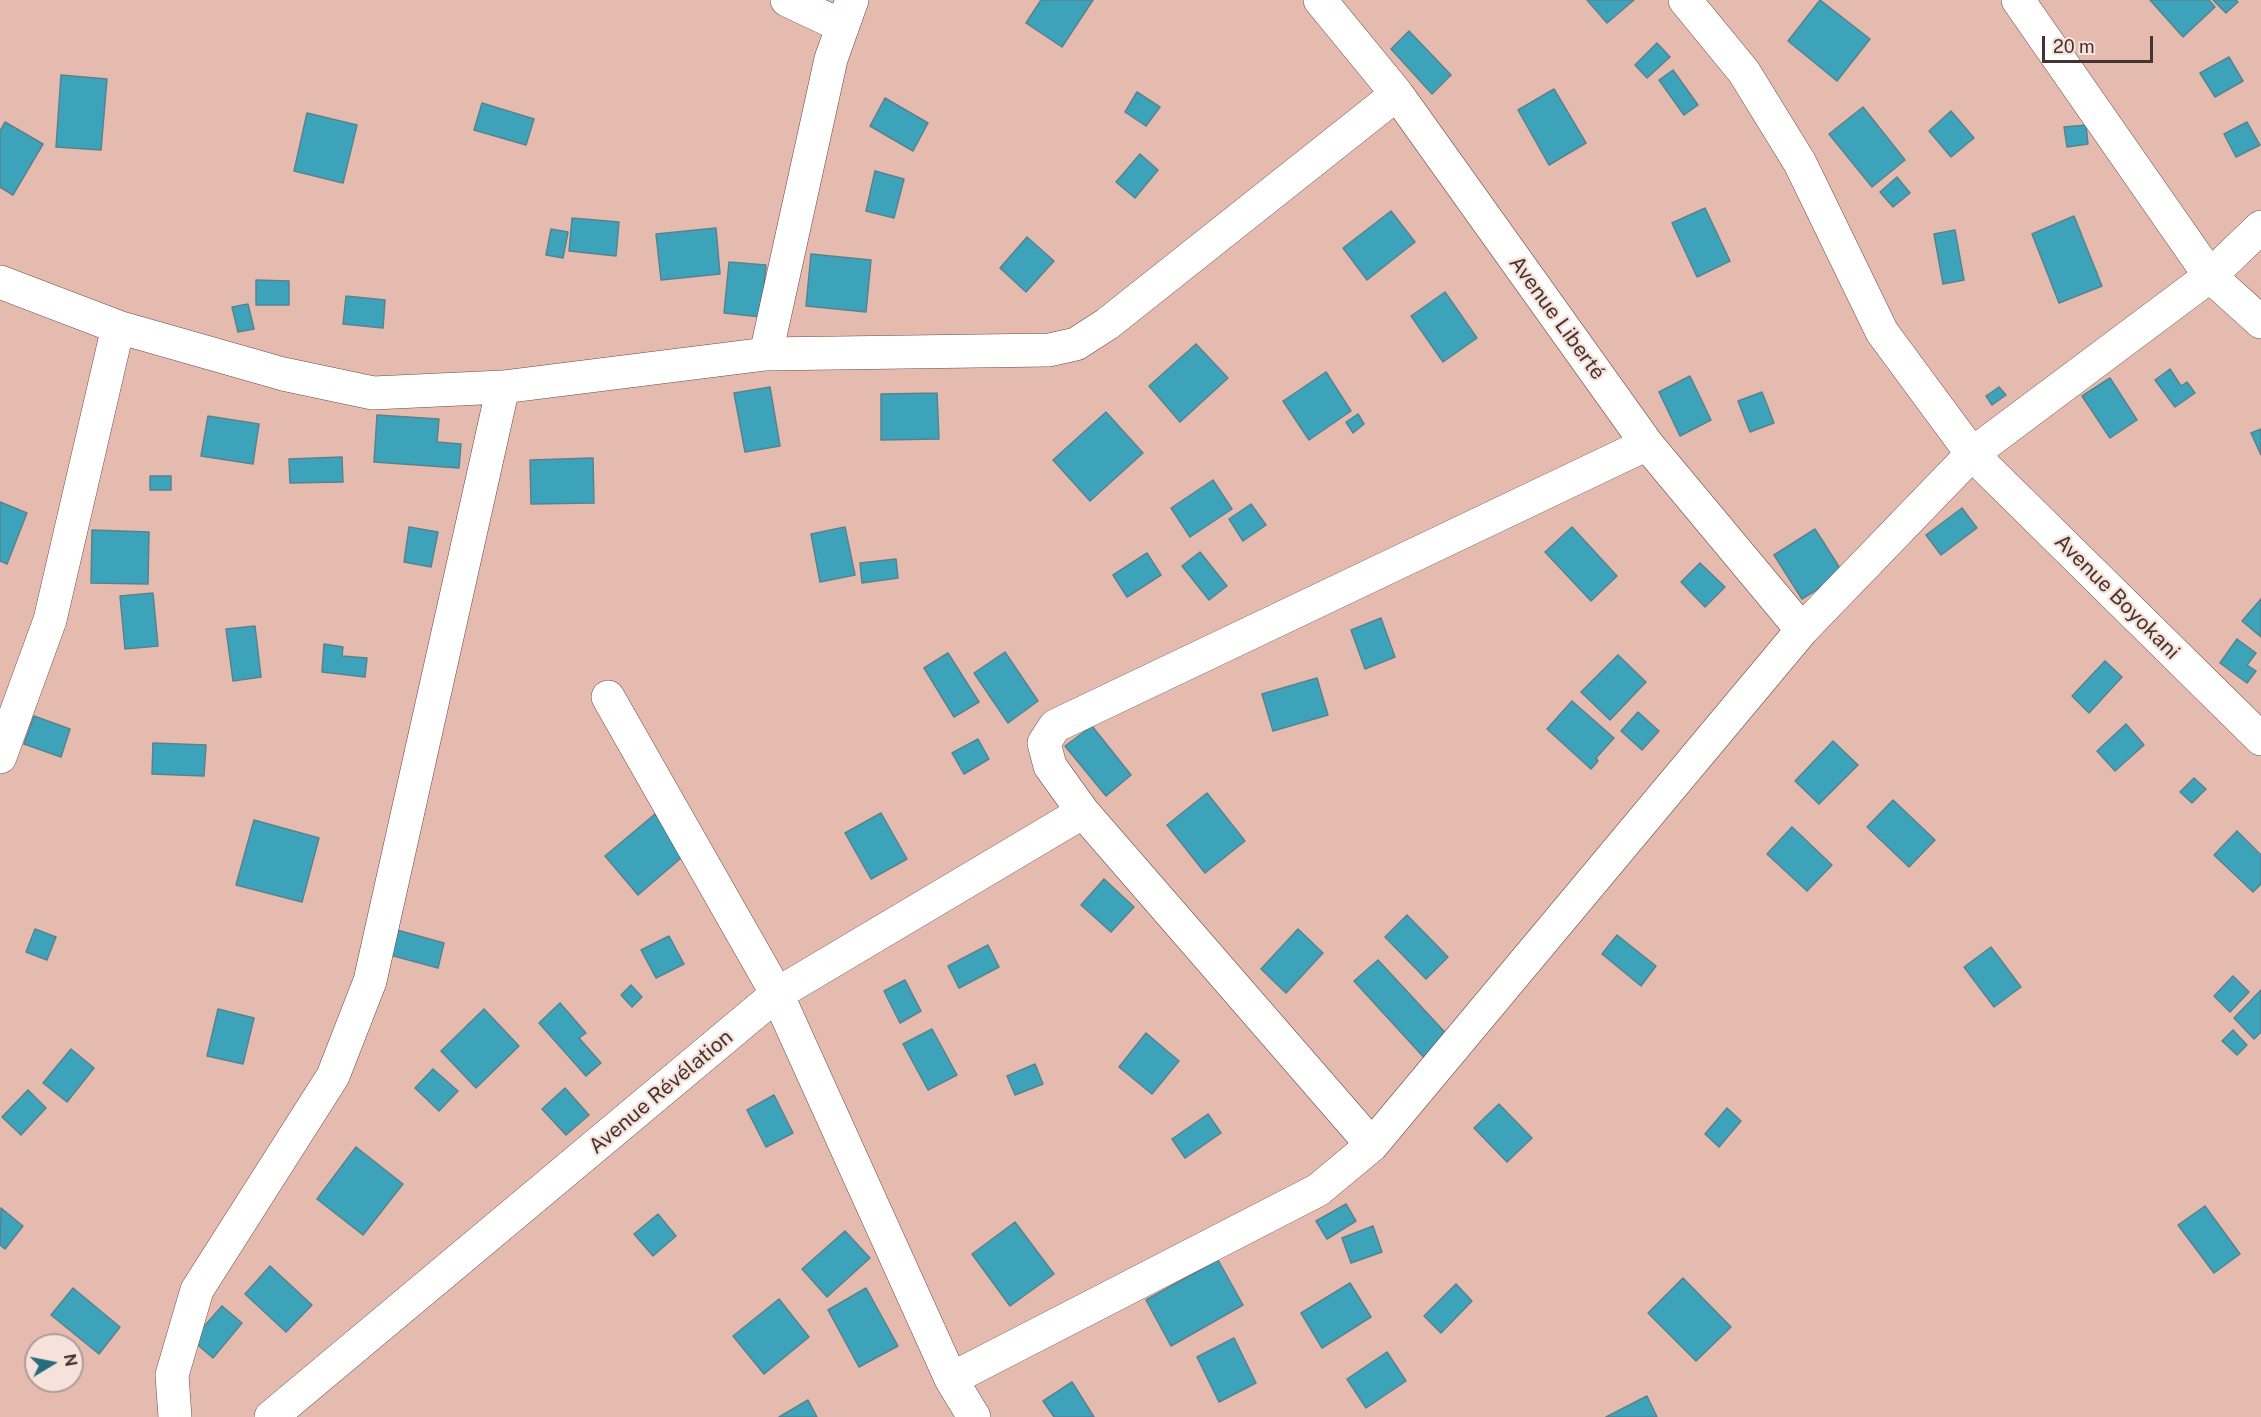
<!DOCTYPE html>
<meta charset="utf-8">
<style>
body{margin:0}
#map{position:relative;width:2261px;height:1417px;overflow:hidden;background:#e5bbb0;font-family:"Public Sans",sans-serif}
canvas{display:block}
.north{position:absolute;left:24px;top:1333px;width:60px;height:60px;box-sizing:border-box;background:#f7e1db;border:2px solid #b09c97;border-radius:50%;rotate:80deg;font-size:16px;font-weight:700;line-height:24px;text-align:center;color:#453530}
.north::after{content:'';display:block;margin:auto;width:21px;height:27px;background:#276d7c;clip-path:polygon(50% 0,100% 100%,50% 72%,0 100%)}
.scale{position:absolute;left:2042px;top:36px;width:111px;height:27px;box-sizing:border-box;border:3px solid #453530;border-top:0;padding-left:8px;font-size:18px;line-height:21px;white-space:nowrap;color:#453530;-webkit-text-stroke:4px #f7e1db;paint-order:stroke}
</style>
<div id="map">
<canvas width="2261" height="1417"></canvas>
<div class="north">N</div>
<div class="scale">20 m</div>
</div>
<script>
const ctx = document.querySelector('canvas').getContext('2d');
ctx.lineJoin = 'round';
function fill(path, color) { ctx.fillStyle = color; ctx.fill(path, 'evenodd'); }
const toPath = rows => new Path2D(rows.map(r => 'M' + r).join(''));
function stroke(path, color, width, dash) { ctx.strokeStyle = color; ctx.lineWidth = width; ctx.lineCap = dash ? 'butt' : 'round'; ctx.setLineDash(dash || []); ctx.stroke(path); }
function write(font, color, halo, rows, align = 'center') {
  ctx.font = font + ' "Public Sans",sans-serif'; ctx.lineWidth = 4.5; ctx.setLineDash([]); ctx.textBaseline = 'middle'; ctx.strokeStyle = halo; ctx.fillStyle = color; for (const [text, x, y, turn = 0] of rows) {
    ctx.save(); ctx.translate(x, y); ctx.rotate((+turn || 0) * Math.PI / 180); ctx.textAlign = isNaN(turn) ? turn : align; if (halo) ctx.strokeText(text, 0, 0); ctx.fillText(text, 0, 0); ctx.restore();
  }
}
const building = toPath([
 [1041,0,1093,0,1062,47,1026,23,1041,0],
 [1587,0,1634,0,1607,23,1587,0],
 [1820,0,1870,39,1837,81,1788,41,1820,0],
 [2150,0,2209,0,2215,7,2183,37,2150,0],
 [2213,0,2236,0,2238,2,2226,13,2213,0],
 [1409,31,1451,75,1432,94,1391,49,1409,31],
 [1657,43,1670,57,1647,78,1635,65,1657,43],
 [2229,57,2243,81,2215,97,2200,73,2229,57],
 [1673,70,1698,105,1684,115,1659,80,1673,70],
 [61,75,107,79,101,150,56,147,61,75],
 [1554,89,1586,143,1549,165,1518,110,1554,89],
 [1137,92,1160,107,1146,126,1125,112,1137,92],
 [885,98,928,123,913,151,870,126,885,98],
 [482,103,534,119,526,145,474,130,482,103],
 [1863,107,1905,160,1872,187,1829,134,1863,107],
 [1951,111,1974,138,1951,157,1929,131,1951,111],
 [307,113,357,125,343,183,294,171,307,113],
 [5,122,43,144,13,195,0,187,0,131,5,122],
 [2247,122,2260,145,2236,157,2224,134,2247,122],
 [2086,125,2088,144,2067,147,2064,127,2086,125],
 [1140,154,1158,170,1135,198,1116,182,1140,154],
 [875,171,904,179,894,218,866,211,875,171],
 [1897,177,1910,193,1893,207,1880,192,1897,177],
 [1705,208,1730,261,1697,277,1672,223,1705,208],
 [1391,211,1415,242,1367,280,1343,248,1391,211],
 [2074,216,2102,286,2059,303,2032,234,2074,216],
 [572,218,619,222,616,256,569,251,572,218],
 [716,228,720,274,661,280,656,234,716,228],
 [551,229,568,232,563,258,546,255,551,229],
 [1955,230,1964,280,1943,284,1934,234,1955,230],
 [1027,237,1054,261,1026,292,1000,268,1027,237],
 [811,254,871,260,866,312,806,306,811,254],
 [729,262,766,265,761,317,724,313,729,262],
 [256,280,289,281,289,305,256,305,256,280],
 [1445,292,1477,338,1443,362,1411,316,1445,292],
 [346,296,385,300,383,328,343,324,346,296],
 [248,304,254,329,238,332,232,307,248,304],
 [1196,344,1228,378,1180,422,1149,386,1196,344],
 [2170,369,2181,386,2187,382,2195,393,2175,407,2155,380,2170,369],
 [1326,372,1351,411,1309,440,1283,401,1326,372],
 [1690,376,1711,420,1680,436,1659,392,1690,376],
 [2110,378,2137,420,2110,438,2082,396,2110,378],
 [770,387,780,446,745,452,734,393,770,387],
 [1999,387,2006,395,1992,405,1986,396,1999,387],
 [1762,392,1774,423,1750,432,1738,401,1762,392],
 [937,393,939,439,881,440,881,394,937,393],
 [1106,412,1143,453,1090,501,1053,460,1106,412],
 [1358,414,1364,424,1353,433,1346,422,1358,414],
 [377,415,439,419,437,442,461,444,459,468,374,462,377,415],
 [208,416,259,424,253,464,201,456,208,416],
 [2261,429,2261,455,2251,433,2261,429],
 [342,457,343,482,290,483,289,459,342,457],
 [593,458,594,503,531,504,530,460,593,458],
 [150,476,171,476,171,490,150,490,150,476],
 [1213,480,1232,509,1190,537,1171,508,1213,480],
 [0,502,27,513,7,564,0,561,0,502],
 [1251,504,1266,525,1243,541,1229,519,1251,504],
 [1962,508,1977,528,1941,555,1926,535,1962,508],
 [409,527,438,532,431,567,404,562,409,527],
 [845,527,855,575,820,582,811,534,845,527],
 [1572,527,1617,576,1591,601,1545,552,1572,527],
 [1815,529,1843,573,1802,599,1774,555,1815,529],
 [92,530,149,532,148,584,91,583,92,530],
 [1200,552,1227,586,1209,600,1182,566,1200,552],
 [1147,553,1161,575,1127,597,1113,575,1147,553],
 [896,559,898,578,862,583,860,563,896,559],
 [1700,563,1725,587,1705,607,1681,582,1700,563],
 [153,593,158,646,125,649,120,596,153,593],
 [2261,599,2261,637,2242,621,2261,599],
 [1381,618,1395,657,1365,669,1351,630,1381,618],
 [255,626,261,677,233,681,226,629,255,626],
 [2237,639,2256,653,2247,665,2256,671,2247,683,2220,663,2237,639],
 [324,644,343,647,342,656,367,658,365,677,322,672,324,644],
 [1005,652,1038,701,1008,723,974,673,1005,652],
 [948,653,979,702,954,717,924,668,948,653],
 [1618,655,1646,682,1610,720,1581,692,1618,655],
 [2105,661,2122,677,2089,713,2072,696,2105,661],
 [1317,678,1328,715,1273,731,1262,694,1317,678],
 [1572,701,1614,738,1596,758,1598,761,1591,769,1547,729,1572,701],
 [1638,712,1659,731,1642,750,1621,731,1638,712],
 [34,716,70,729,61,757,24,744,34,716],
 [2126,724,2144,745,2115,771,2097,751,2126,724],
 [1092,726,1131,775,1106,796,1065,746,1092,726],
 [978,739,989,759,964,774,952,753,978,739],
 [1833,741,1858,765,1819,804,1795,781,1833,741],
 [153,743,206,745,204,776,152,774,153,743],
 [2194,778,2206,789,2192,803,2180,792,2194,778],
 [1207,793,1245,841,1205,873,1167,825,1207,793],
 [1893,800,1935,840,1909,867,1867,827,1893,800],
 [881,813,907,859,871,879,845,833,881,813],
 [655,814,688,852,638,895,605,856,655,814],
 [254,820,319,838,302,902,236,885,254,820],
 [1792,827,1832,865,1807,891,1767,854,1792,827],
 [2237,831,2261,855,2261,884,2253,892,2214,855,2237,831],
 [1104,879,1134,907,1111,932,1081,905,1104,879],
 [1407,915,1448,957,1426,979,1385,937,1407,915],
 [35,929,56,937,47,960,26,952,35,929],
 [1298,929,1323,953,1286,993,1261,969,1298,929],
 [397,930,444,943,438,968,390,955,397,930],
 [1617,935,1656,966,1641,986,1602,954,1617,935],
 [669,936,684,964,656,978,641,950,669,936],
 [988,945,999,967,959,988,948,966,988,945],
 [1991,947,2021,987,1994,1007,1964,967,1991,947],
 [1378,960,1453,1041,1429,1063,1354,981,1378,960],
 [2233,976,2249,992,2230,1012,2214,996,2233,976],
 [905,980,921,1011,900,1023,884,991,905,980],
 [631,985,642,997,632,1007,621,995,631,985],
 [2261,990,2261,1032,2254,1039,2234,1018,2261,990],
 [560,1003,586,1033,579,1038,601,1063,586,1076,539,1023,560,1003],
 [218,1009,254,1018,243,1064,207,1056,218,1009],
 [484,1009,519,1046,476,1088,441,1051,484,1009],
 [932,1029,957,1075,928,1090,903,1044,932,1029],
 [2233,1030,2247,1045,2237,1055,2222,1041,2233,1030],
 [1146,1033,1179,1061,1152,1094,1119,1067,1146,1033],
 [71,1049,94,1068,67,1102,43,1083,71,1049],
 [1035,1064,1043,1084,1015,1095,1007,1076,1035,1064],
 [433,1069,458,1091,439,1111,415,1088,433,1069],
 [565,1088,589,1115,566,1135,542,1109,565,1088],
 [28,1090,46,1108,21,1135,2,1117,28,1090],
 [774,1095,793,1133,766,1147,747,1110,774,1095],
 [1499,1104,1532,1138,1507,1162,1474,1128,1499,1104],
 [1727,1108,1741,1121,1719,1147,1705,1134,1727,1108],
 [1208,1114,1221,1133,1185,1158,1172,1139,1208,1114],
 [356,1147,403,1184,363,1235,317,1199,356,1147],
 [1346,1204,1356,1221,1327,1239,1316,1221,1346,1204],
 [2205,1206,2240,1254,2214,1273,2178,1225,2205,1206],
 [1,1208,23,1226,5,1249,0,1245,1,1208],
 [658,1214,676,1236,653,1256,634,1234,658,1214],
 [1015,1222,1054,1274,1010,1306,972,1254,1015,1222],
 [1373,1226,1382,1252,1351,1263,1342,1238,1373,1226],
 [845,1231,870,1258,827,1297,802,1269,845,1231],
 [1218,1260,1243,1305,1171,1346,1146,1300,1218,1260],
 [270,1266,312,1305,286,1332,245,1294,270,1266],
 [1683,1278,1731,1327,1696,1361,1648,1313,1683,1278],
 [1350,1283,1371,1317,1322,1348,1301,1313,1350,1283],
 [1456,1284,1472,1301,1441,1333,1424,1316,1456,1284],
 [73,1288,120,1327,99,1354,51,1315,73,1288],
 [866,1288,898,1346,859,1367,828,1310,866,1288],
 [779,1299,809,1337,764,1374,733,1336,779,1299],
 [222,1306,242,1323,213,1358,192,1340,222,1306],
 [1234,1338,1256,1383,1219,1402,1197,1357,1234,1338],
 [1387,1352,1406,1381,1366,1408,1347,1379,1387,1352],
 [1072,1382,1094,1417,1054,1417,1043,1401,1072,1382],
 [1647,1396,1657,1417,1606,1417,1647,1396],
 [808,1400,817,1417,779,1417,808,1400]
]);
fill(building, '#3da3ba');
stroke(building, '#58838e', 1.5);
const minor = toPath([
 [787,0,842,26],
 [1320,0,1397,94,1647,444,1802,630],
 [1685,0,1744,72,1800,163,1882,332,1972,454,2261,739],
 [2018,0,2210,276,2261,322],
 [0,282,118,327,283,374,373,393,503,387,766,354,1049,350,1076,344,1107,324,1397,94],
 [766,354,831,59,852,0],
 [608,697,777,994,951,1379,974,1417],
 [0,757,50,620,118,327],
 [1372,1145,1083,812,1050,766,1044,743,1055,726,1647,444],
 [951,1379,1318,1190,1372,1145,1802,630,1972,454,2210,276,2261,227],
 [175,1417,172,1375,197,1290,333,1076,370,981,503,387],
 [271,1417,777,994,1083,812]
]);
stroke(minor, '#6d4a41', 34);
stroke(minor, '#fff', 33);
write('21px', '#453530', '#f7e1db', [
 ["Avenue Liberté",1557,318,54],
 ["Avenue Boyokani",2117,597,45],
 ["Avenue Révélation",661,1092,-40]
]);
</script>
